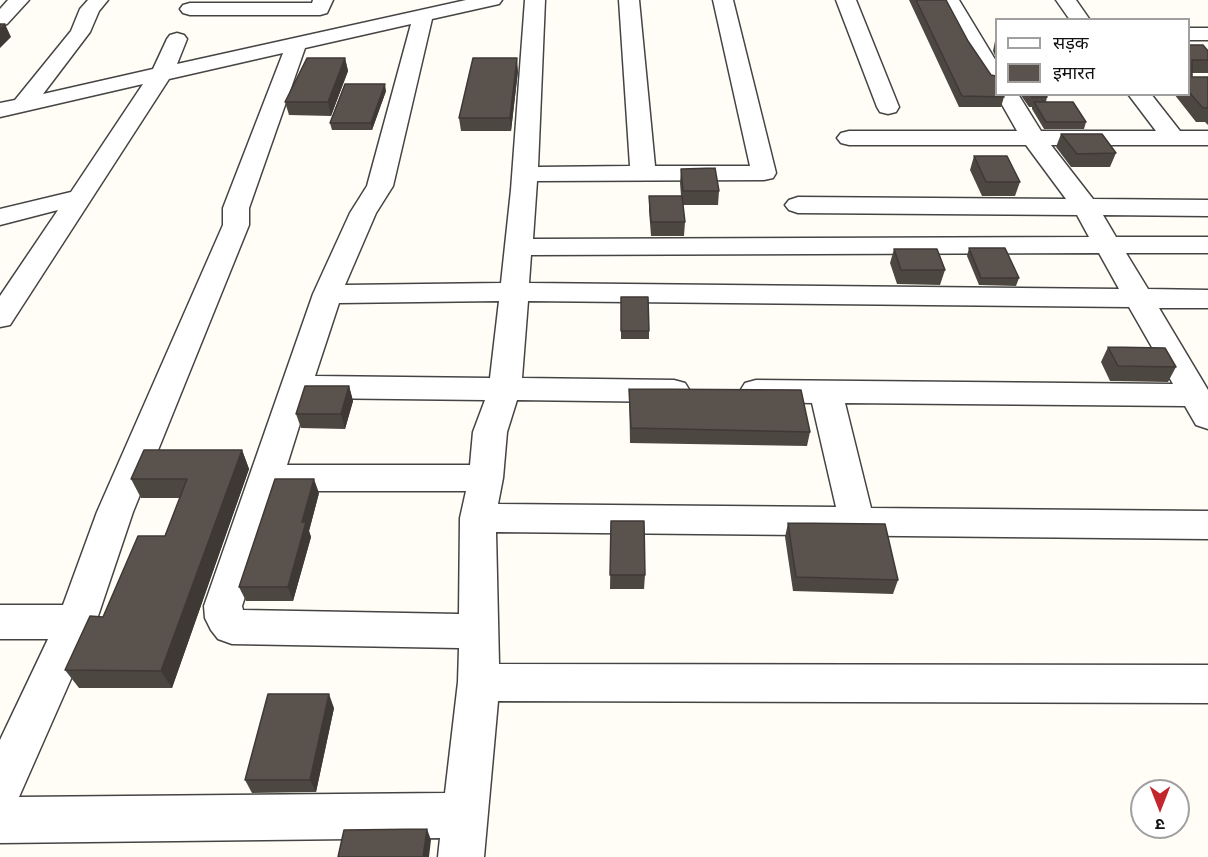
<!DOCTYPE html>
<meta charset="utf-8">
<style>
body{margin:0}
#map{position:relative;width:1208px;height:857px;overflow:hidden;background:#fffdf5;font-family:"PT Serif","Noto Sans Devanagari",serif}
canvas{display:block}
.legend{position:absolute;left:995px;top:18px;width:195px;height:78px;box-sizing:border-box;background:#fff;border:2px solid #a0a0a0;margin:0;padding:8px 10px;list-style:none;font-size:18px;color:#111}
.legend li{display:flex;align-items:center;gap:12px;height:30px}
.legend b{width:30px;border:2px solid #a0a0a0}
.north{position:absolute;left:1130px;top:779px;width:60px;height:60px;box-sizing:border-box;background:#fff;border:2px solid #a0a0a0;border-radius:50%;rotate:180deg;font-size:16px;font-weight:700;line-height:24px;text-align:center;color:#111}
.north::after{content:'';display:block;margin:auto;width:21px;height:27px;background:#c4262e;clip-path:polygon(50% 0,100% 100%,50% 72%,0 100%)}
</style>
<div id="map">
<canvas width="1208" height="857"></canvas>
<ul class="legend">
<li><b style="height:8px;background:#fff"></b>सड़क</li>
<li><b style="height:16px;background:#5a524d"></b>इमारत</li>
</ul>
<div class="north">उ</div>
</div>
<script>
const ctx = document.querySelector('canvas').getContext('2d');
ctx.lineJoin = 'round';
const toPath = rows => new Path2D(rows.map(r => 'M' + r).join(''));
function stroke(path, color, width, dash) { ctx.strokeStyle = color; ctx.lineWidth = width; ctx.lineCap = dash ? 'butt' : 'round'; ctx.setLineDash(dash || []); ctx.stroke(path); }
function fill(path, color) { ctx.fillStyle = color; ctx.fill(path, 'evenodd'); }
const minor = toPath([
 [8,0,29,0,7,24,0,26,0,9,8,0],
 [88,0,108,0,99,11,90,32,43,94,153,69,167,39,170,35,177,33,184,35,187,39,177,64,466,0,502,0,499,4,432,19,393,186,376,213,345,285,501,283,511,190,525,0,545,0,538,167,630,166,619,0,639,0,655,166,750,166,713,0,733,0,776,173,773,178,764,180,537,181,533,239,1089,237,1077,215,798,213,789,210,785,205,789,200,798,197,1066,199,1026,145,849,145,841,143,837,138,841,133,849,131,1017,131,996,94,996,93,1018,94,1041,131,1156,131,1128,94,1151,94,1180,131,1208,131,1208,145,1051,145,1093,199,1208,200,1208,216,1103,215,1116,237,1208,237,1208,253,1126,253,1148,289,1208,290,1208,308,1159,308,1208,390,1208,429,1196,425,1185,406,845,403,871,508,1208,511,1208,539,496,532,499,664,1208,665,1208,703,498,701,484,857,438,857,440,838,0,843,0,740,48,639,0,639,0,605,63,605,97,512,223,225,223,208,283,53,169,79,10,325,0,327,0,296,58,210,0,225,0,209,71,192,143,84,0,117,0,103,15,100,71,31,80,9,88,0],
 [411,24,367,186,350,213,313,294,204,606,205,618,211,630,218,639,232,644,459,648,458,682,445,793,19,797,96,622,133,512,249,225,249,208,305,48,411,24],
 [1099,253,1119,289,529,283,531,255,1099,253],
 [499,301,490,378,315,376,339,303,499,301],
 [528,301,1129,307,1173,384,756,380,745,383,740,391,745,399,756,402,812,403,836,507,498,504,503,478,507,432,517,400,674,402,685,399,690,391,685,383,674,380,522,378,528,301],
 [308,398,485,400,473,432,470,465,287,465,308,398],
 [279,491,466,491,460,518,459,614,243,610,242,606,279,491],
 [313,0,333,0,327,13,320,15,190,15,183,13,180,9,183,5,190,3,312,3,313,0],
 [836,0,856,0,899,107,896,112,888,114,880,112,877,107,836,0],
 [939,0,959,0,996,61,996,84,988,83,985,78,939,0],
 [1056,0,1076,0,1090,20,1070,20,1056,0],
 [1188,28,1208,28,1208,40,1188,40,1188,28]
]);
stroke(minor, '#444', 3);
fill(minor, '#fff');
fill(toPath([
 [909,0,946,0,968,41,991,75,996,94,1004,97,1001,107,959,107],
 [995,41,996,41,996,58,993,51],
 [1188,45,1208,51,1208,73,1192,73,1192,77,1208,77,1208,125,1205,122,1196,122,1174,94,1188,94],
 [345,58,348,71,331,116,289,115,285,102],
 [518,71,511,131,461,131,459,118],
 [386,91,372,130,332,130,330,123],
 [1020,94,1046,94,1047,97,1046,102,1086,122,1084,129,1044,129,1032,109,1032,107,1029,107],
 [1061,134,1116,153,1110,167,1071,167,1056,147],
 [974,156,1020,182,1015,196,982,196,970,170],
 [681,169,719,191,718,205,683,205,685,222,684,236,651,236,649,210,649,196,681,196,680,183],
 [969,248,1019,278,1016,286,979,285,967,256],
 [894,249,945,270,940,285,897,284,890,263],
 [621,297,649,331,649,339,621,339],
 [1108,347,1176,367,1168,382,1110,381,1101,362],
 [349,386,353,401,345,429,301,428,296,414],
 [629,389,810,432,807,446,630,443],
 [242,450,249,469,172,688,79,688,65,670,103,617,165,536,180,498,141,498,131,479],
 [319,493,309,531,311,537,293,601,246,601,239,587],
 [611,521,645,575,644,589,610,589],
 [788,523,898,580,893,594,793,591,785,537],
 [334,708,316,792,252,793,245,780]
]), '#4d4742');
fill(toPath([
 [5,24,11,37,0,48,0,30],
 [345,58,348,71,331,116,328,102],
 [517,58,518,71,511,131,510,118],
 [385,84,386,91,372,130,371,123],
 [349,386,353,401,345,429,341,414],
 [242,450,249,469,172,688,161,671],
 [314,479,319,493,309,531,311,537,293,601,288,587,302,522],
 [329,694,334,708,316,792,310,780],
 [427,829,431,840,429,857,423,857]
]), '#3f3936');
const building = toPath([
 [916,0,946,0,968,41,991,75,996,76,996,94,1003,94,1004,97,962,96,916,0],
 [0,24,5,24,0,30,0,24],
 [1188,45,1203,45,1208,51,1208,60,1192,60,1192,77,1208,77,1208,108,1203,108,1188,91,1188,45],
 [307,58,345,58,328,102,285,102,307,58],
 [473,58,517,58,510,118,459,118,473,58],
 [345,84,385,84,371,123,330,123,345,84],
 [1031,94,1046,94,1047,97,1032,97,1031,94],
 [1034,102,1073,102,1086,122,1046,122,1034,102],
 [1061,134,1102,134,1116,153,1077,154,1061,134],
 [974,156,1007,156,1020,182,986,182,974,156],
 [715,168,719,191,683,191,681,169,715,168],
 [649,196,682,196,685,222,651,222,649,196],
 [969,248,1005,248,1019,278,981,278,969,248],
 [894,249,937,249,945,270,901,270,894,249],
 [621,297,648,297,649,331,621,331,621,297],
 [1108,347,1165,348,1176,367,1118,366,1108,347],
 [305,386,349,386,341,414,296,414,305,386],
 [629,389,801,390,810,432,631,428,629,389],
 [144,450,242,450,161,671,65,670,90,616,103,617,138,536,165,536,187,479,131,479,144,450],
 [275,479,314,479,302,522,306,522,288,587,239,587,275,479],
 [611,521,644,521,645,575,610,575,611,521],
 [788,523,885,524,898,580,796,577,788,523],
 [268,694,329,694,310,780,245,780,268,694],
 [427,829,423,857,338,857,344,830,427,829]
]);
fill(building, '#5a524d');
stroke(building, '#3f3936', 1.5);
</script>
